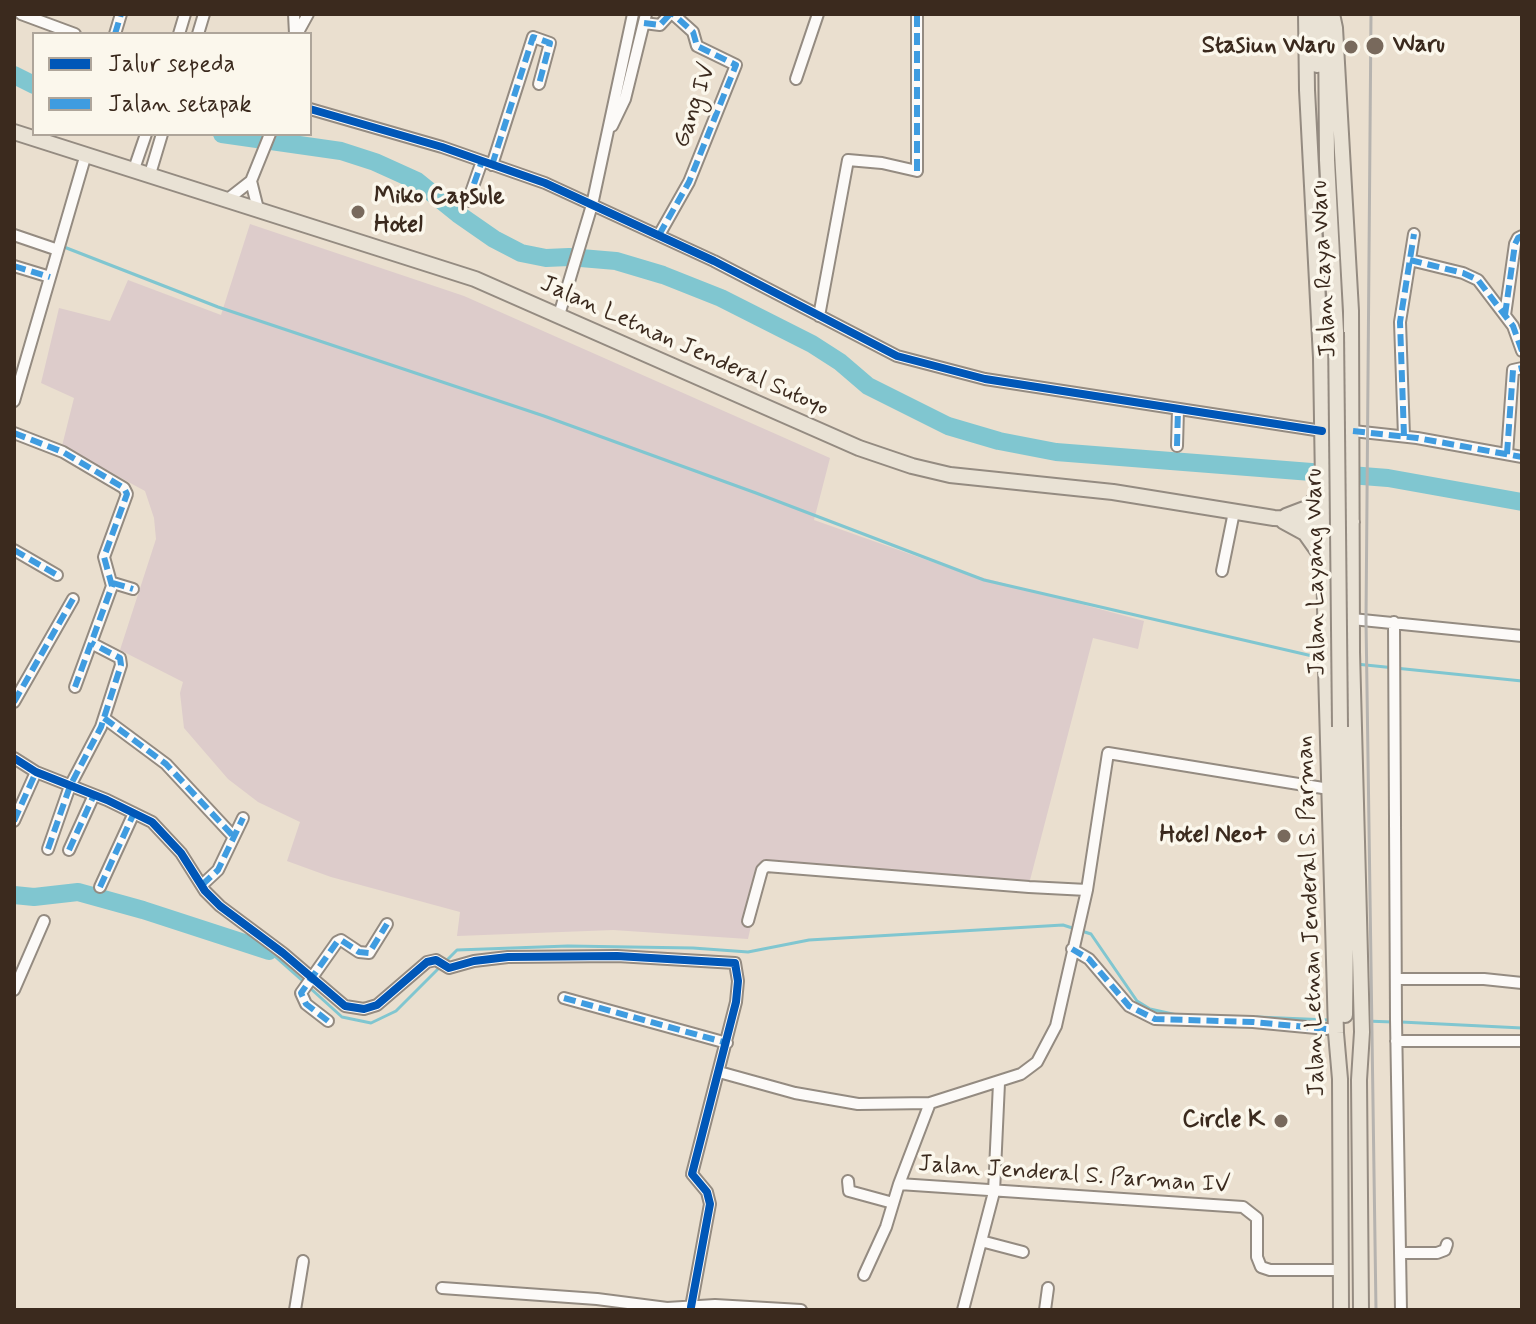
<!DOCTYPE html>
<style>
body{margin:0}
#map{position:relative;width:1536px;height:1324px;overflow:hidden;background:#eadfcf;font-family:Mynerve,sans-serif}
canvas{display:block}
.frame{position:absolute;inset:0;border:16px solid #3b2a1e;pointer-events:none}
.legend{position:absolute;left:32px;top:32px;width:280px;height:104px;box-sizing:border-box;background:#fbf7ec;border:2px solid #aea59a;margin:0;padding:10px 14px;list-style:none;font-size:24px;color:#3b2a1e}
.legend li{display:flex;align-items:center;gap:16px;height:40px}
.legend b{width:40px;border:2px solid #aea59a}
</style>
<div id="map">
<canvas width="1536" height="1324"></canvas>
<div class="frame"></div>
<ul class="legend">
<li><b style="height:10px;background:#0057b8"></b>Jalur sepeda</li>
<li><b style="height:10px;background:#3f9ce0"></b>Jalan setapak</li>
</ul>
</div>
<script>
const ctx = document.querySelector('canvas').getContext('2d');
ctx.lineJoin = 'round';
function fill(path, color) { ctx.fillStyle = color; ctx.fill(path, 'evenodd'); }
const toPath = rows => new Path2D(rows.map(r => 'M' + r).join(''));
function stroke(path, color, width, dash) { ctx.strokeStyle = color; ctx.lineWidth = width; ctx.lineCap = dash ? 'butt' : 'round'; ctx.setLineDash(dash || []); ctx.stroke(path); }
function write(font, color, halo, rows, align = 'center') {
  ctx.font = font + ' Mynerve,sans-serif'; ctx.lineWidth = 7; ctx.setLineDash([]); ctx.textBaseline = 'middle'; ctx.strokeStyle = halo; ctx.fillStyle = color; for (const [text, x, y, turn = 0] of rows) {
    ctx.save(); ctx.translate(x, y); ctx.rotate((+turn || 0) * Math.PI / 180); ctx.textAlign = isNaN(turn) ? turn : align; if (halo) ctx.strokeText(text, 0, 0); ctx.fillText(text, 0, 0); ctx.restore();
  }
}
fill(toPath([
 [250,224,464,296,830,458,814,520,958,571,1144,621,1138,649,1093,638,1029,884,765,863,748,939,613,930,457,936,460,912,331,877,287,861,300,822,258,802,228,779,184,728,180,693,183,682,120,650,156,539,154,518,145,491,62,446,74,398,41,383,59,308,110,321,128,280,221,315]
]), '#ddcccb');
stroke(toPath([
 [64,247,218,307,544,416,756,493,984,580,1321,658],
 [1356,664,1522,681],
 [269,951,305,983],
 [310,988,342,1017,371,1023,396,1011,457,950,568,946,693,948,748,952,809,940,1063,925,1091,934,1137,1001,1150,1009,1177,1015],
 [1257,1017,1329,1020],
 [1365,1021,1393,1022],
 [1401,1022,1522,1028]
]), '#80c6d0', 3);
stroke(toPath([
 [14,75,34,85],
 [222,134,341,151,375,162,417,181,458,214,494,239,521,253,546,258,569,257,616,261,663,275,721,298,812,344,840,362,868,386,948,426,999,441,1056,452,1388,478,1522,502],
 [14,895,34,897,78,892,143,910,269,951]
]), '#80c6d0', 18);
const minor = toPath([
 [21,14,75,34],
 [294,14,295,34],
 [644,23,660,25,670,14],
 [115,34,121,14],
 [179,34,185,14],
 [198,34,204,14],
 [297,34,308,14],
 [796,79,818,14],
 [310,109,442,147,545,183,714,261,897,356,985,379,1322,431],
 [612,126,625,99,646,14],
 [492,165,533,37,550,43,539,84],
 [134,169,146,134],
 [150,174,162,134],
 [251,181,258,209],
 [228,199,251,181,270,134],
 [468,201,482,161],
 [14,235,58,250],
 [659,235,689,182,736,65,697,46,693,32,673,14],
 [1410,260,1463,273,1478,280,1513,326,1522,351],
 [14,266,50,277],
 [559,315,592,205,633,14],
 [1505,315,1515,244,1518,238,1522,236],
 [819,316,848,160,882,163,917,171,917,14],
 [14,401,86,154],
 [1353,431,1417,438,1522,457],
 [14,433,63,452,124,488,127,494,104,557,112,586,75,687],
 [1404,436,1400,322,1414,234],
 [1177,446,1178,409],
 [1507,454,1513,370,1522,368],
 [14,550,57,575],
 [1222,571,1234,512],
 [113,583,133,589],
 [1352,619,1522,636],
 [1394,622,1396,1020,1401,1310],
 [14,702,73,599],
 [104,718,166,764,233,836],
 [14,758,36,772,107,800,152,822,181,853,205,891,220,906,283,953,345,1006,364,1009,377,1005,427,962,436,960,449,968,474,961,508,957,617,956,735,963,738,981,736,1002,692,1174,707,1192,710,1204,691,1307],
 [14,821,36,772],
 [48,849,70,786,101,727,121,665,120,658,91,643],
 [69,850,94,795],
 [202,885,218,870,243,818],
 [100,887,134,813],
 [748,921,762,870,766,866,1029,887,1087,890],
 [1072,949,1089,959,1129,1006,1155,1019,1253,1022,1327,1029],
 [1397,979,1484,979,1522,983],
 [14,990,44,921],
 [564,998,727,1043],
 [328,1021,306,1004,301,993,337,942,341,940,359,952,369,953,387,924],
 [1396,1041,1522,1041],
 [719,1072,795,1093,858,1104,930,1103,1021,1074,1037,1062,1056,1026,1087,890,1108,753,1329,789],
 [848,1181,849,1191,893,1203],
 [899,1184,930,1103],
 [981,1241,1023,1252],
 [1401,1253,1437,1253,1445,1250,1447,1244],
 [864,1275,886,1227,899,1184,1243,1207,1257,1218,1257,1257,1261,1267,1270,1270,1340,1270],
 [442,1288,597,1299,667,1308,715,1305,801,1310],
 [295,1310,303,1261],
 [963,1310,994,1192,999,1083],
 [1045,1310,1048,1288]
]);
const highway = toPath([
 [1306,14,1307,90,1321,358,1326,669,1336,1033,1340,1079,1341,1310],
 [1314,14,1317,65],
 [1332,14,1335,28,1351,311,1352,652,1362,1032,1359,1080,1361,1310],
 [1326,21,1327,160,1336,332],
 [14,132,475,279,859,448,912,466,950,475,1113,492,1274,518,1352,522],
 [1286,516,1307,508,1323,491],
 [1283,521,1305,533,1322,557],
 [1340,727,1346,936,1345,1015]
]);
stroke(minor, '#948b81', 14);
stroke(highway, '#948b81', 18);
stroke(minor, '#fcfaf8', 10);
stroke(highway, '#e9e2d5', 14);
stroke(toPath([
 [1371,14,1366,620,1376,1310]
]), '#b6b3af', 3);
const highwayBridge = toPath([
 [1336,332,1340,727]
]);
stroke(highwayBridge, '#948b81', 18, []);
stroke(highwayBridge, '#e9e2d5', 14);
stroke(toPath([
 [644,23,660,25,670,14],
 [115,34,121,14],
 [492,165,533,37,550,43,539,84],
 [917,171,917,14],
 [468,201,482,161],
 [659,235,689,182,736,65,697,46,693,32,673,14],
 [1410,260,1463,273,1478,280,1513,326,1522,351],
 [14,266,50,277],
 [1505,315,1515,244,1518,238,1522,236],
 [1353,431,1417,438,1522,457],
 [14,433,63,452,124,488,127,494,104,557,112,586,75,687],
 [1404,436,1400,322,1414,234],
 [1177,446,1178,409],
 [1507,454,1513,370,1522,368],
 [14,550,57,575],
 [113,583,133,589],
 [14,702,73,599],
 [104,718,166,764,233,836],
 [14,821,36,772],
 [48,849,70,786,101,727,121,665,120,658,91,643],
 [69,850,94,795],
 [202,885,218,870,243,818],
 [100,887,134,813],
 [1072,949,1089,959,1129,1006,1155,1019,1253,1022,1327,1029],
 [564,998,727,1043],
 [328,1021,306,1004,301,993,337,942,341,940,359,952,369,953,387,924]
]), '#3f9ce0', 6, [12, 6]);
stroke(toPath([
 [310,109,442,147,545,183,714,261,897,356,985,379,1322,431],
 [14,758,36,772,107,800,152,822,181,853,205,891,220,906,283,953,345,1006,364,1009,377,1005,427,962,436,960,449,968,474,961,508,957,617,956,735,963,738,981,736,1002,692,1174,707,1192,710,1204,691,1307]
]), '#0057b8', 8);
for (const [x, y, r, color] of [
 [1375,46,10,"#78695c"],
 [1351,47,8,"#78695c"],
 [358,212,8,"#78695c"],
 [1284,836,8,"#78695c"],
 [1281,1121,8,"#78695c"]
]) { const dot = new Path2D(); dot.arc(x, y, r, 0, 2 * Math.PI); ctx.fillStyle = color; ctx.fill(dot); stroke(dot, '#fbf7ec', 3); }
write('bold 24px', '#3b2a1e', '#fbf7ec', [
 ["Waru",1393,46,"left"],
 ["Stasiun Waru",1335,47],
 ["Miko Capsule",374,198,"left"],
 ["Hotel",374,226,"left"],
 ["Hotel Neo+",1268,836],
 ["Circle K",1265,1121]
], 'right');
write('24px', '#3b2a1e', '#fbf7ec', [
 ["Gang IV",696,106,-71],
 ["Jalan Raya Waru",1325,269,-93],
 ["Jalan Letnan Jenderal Sutoyo",684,347,24],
 ["Jalan Layang Waru",1317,572,-91],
 ["Jalan Letnan Jenderal S. Parman",1312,916,-92],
 ["Jalan Jenderal S. Parman IV",1074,1176,4]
]);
</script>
